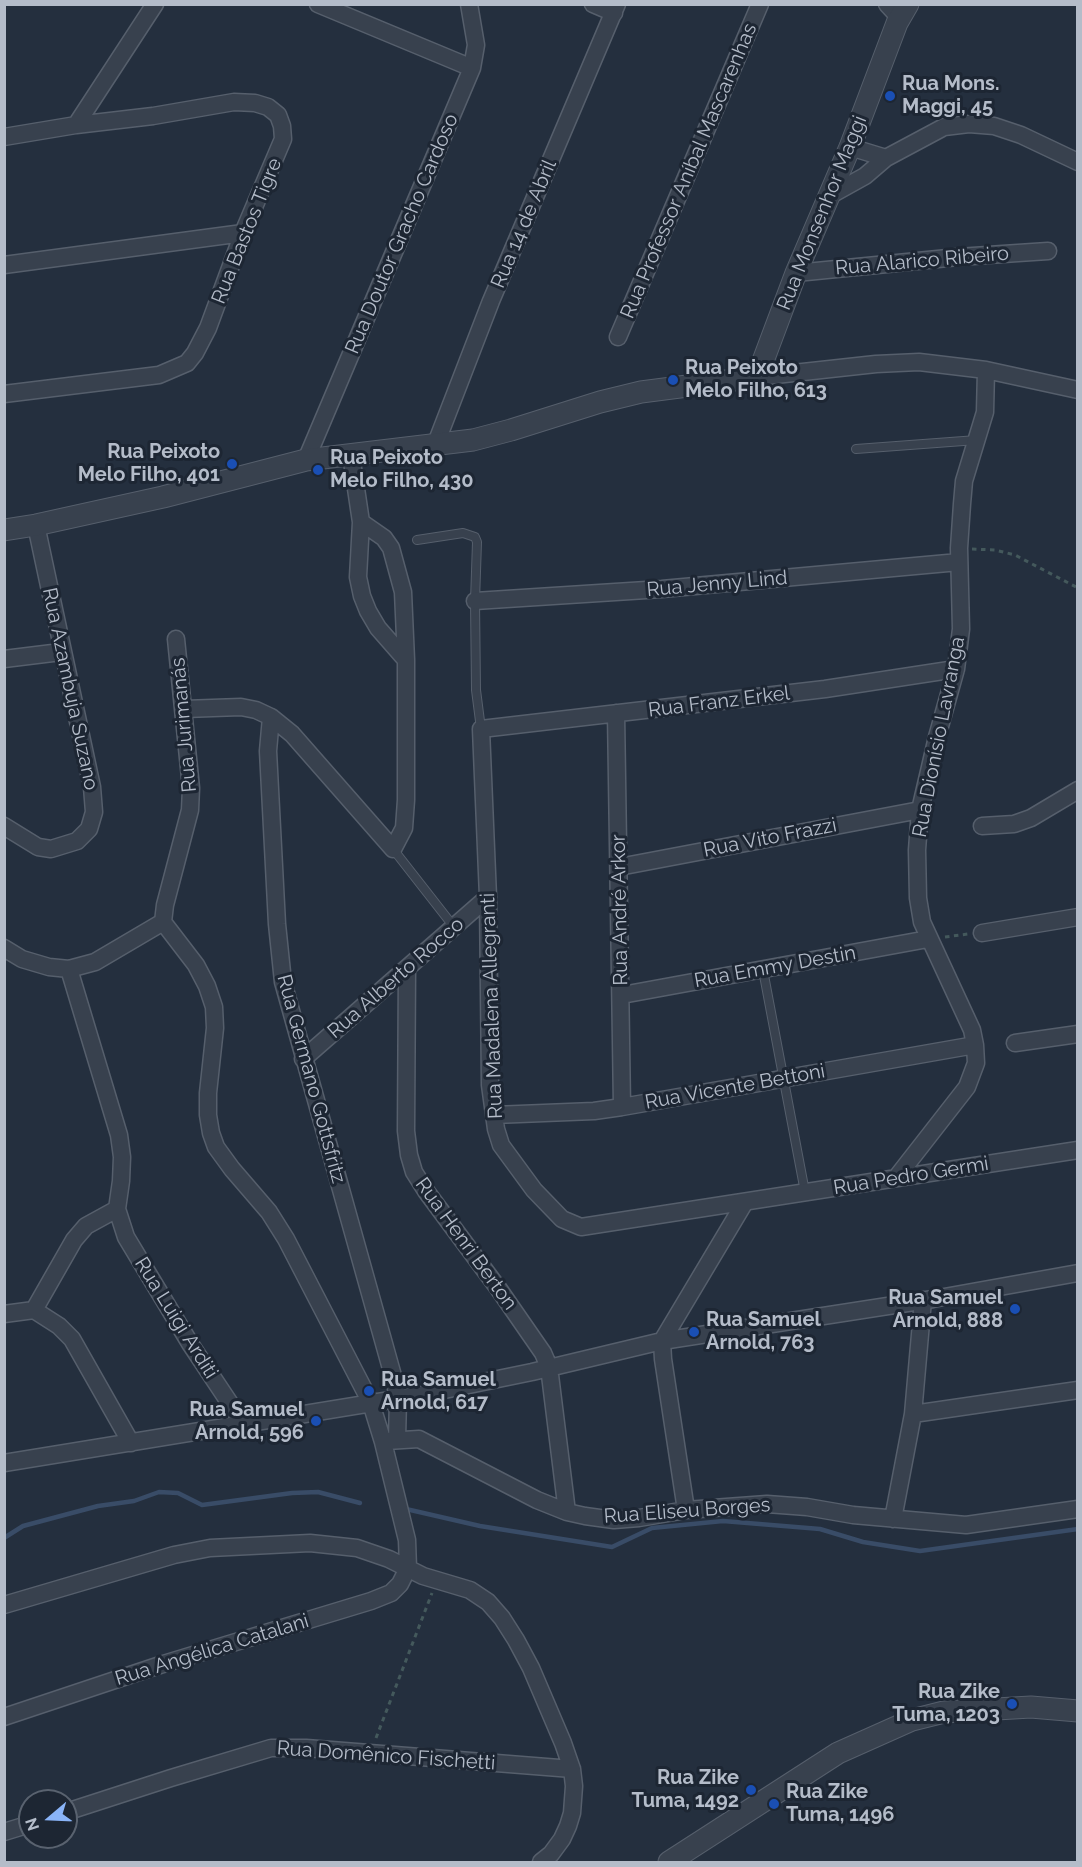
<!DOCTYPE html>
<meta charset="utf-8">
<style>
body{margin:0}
#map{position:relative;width:1082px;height:1867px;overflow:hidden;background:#242f3e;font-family:Raleway,sans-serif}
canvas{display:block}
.frame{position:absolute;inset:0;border:6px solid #b4bcc9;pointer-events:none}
.north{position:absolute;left:18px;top:1789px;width:60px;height:60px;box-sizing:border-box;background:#1d2633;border:2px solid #59626f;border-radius:50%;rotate:251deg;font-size:16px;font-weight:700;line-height:24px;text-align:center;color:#b4bcc9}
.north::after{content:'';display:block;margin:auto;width:21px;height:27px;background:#8ab4f8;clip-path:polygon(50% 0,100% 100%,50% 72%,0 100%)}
</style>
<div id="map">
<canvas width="1082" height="1867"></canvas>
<div class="frame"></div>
<div class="north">N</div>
</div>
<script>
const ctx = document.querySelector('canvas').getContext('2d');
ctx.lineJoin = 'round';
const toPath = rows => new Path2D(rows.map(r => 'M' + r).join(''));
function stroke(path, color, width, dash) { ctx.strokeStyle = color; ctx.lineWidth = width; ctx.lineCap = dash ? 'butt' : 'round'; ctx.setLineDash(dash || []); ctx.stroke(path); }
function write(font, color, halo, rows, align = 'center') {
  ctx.font = font + ' Raleway,sans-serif'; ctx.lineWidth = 6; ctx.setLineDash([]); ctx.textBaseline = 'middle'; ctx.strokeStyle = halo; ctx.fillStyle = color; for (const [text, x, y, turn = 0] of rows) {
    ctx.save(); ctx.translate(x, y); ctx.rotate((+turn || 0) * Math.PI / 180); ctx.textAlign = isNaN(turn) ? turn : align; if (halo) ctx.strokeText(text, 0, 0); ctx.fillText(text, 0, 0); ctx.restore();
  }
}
stroke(toPath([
 [406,1509,480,1526,612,1547,652,1528,723,1521,820,1529,863,1542,920,1551,1078,1529],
 [4,1538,23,1526,98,1506,134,1501,159,1492,178,1493,202,1505,292,1493,318,1492,360,1503]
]), '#394c67', 4.5);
const service = toPath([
 [856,449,977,440],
 [417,540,463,533,475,537,477,542,475,601,476,690,481,729],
 [393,849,454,927],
 [763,970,805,1192]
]);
const minor = toPath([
 [318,4,472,68],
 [593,4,614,13],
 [887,4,899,17],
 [4,137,76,125,155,4],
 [850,147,886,158],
 [829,196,865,176,886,158,944,127,969,124,994,126,1021,135,1078,162],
 [4,265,243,233],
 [796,273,958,257,1048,251],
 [618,337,760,4],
 [757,377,876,364,919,362,986,370,1078,390],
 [4,394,159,375,187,363,195,353,208,328,243,233,283,139,282,126,278,115,268,107,255,103,234,102,153,116,76,125],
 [435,446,491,301,617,4],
 [351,455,361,522,358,577,362,596,368,611,378,628,406,660],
 [306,460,472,68,476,45,469,4],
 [361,522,384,538,391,548,403,592,406,660,406,800,404,828,393,849,292,734,271,717,268,751,277,924,283,982,395,1383,398,1399,397,1439],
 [475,601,662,589,959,562],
 [4,659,61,652],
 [956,669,825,689,481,729,488,897,490,1085,496,1129,501,1145,534,1190,562,1219,581,1227,1078,1150],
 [184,709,241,707,256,710,271,717],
 [616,713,622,1107],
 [4,826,38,847,51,849,77,841,89,829,94,812,92,787,36,525],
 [982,826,1014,824,1031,818,1078,790],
 [619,867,920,810],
 [982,933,1078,917],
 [4,948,22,959,49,967,69,969,95,962,163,922,165,905,190,810,191,788,176,639],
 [407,968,406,1131,409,1155,414,1172,426,1191,498,1288,543,1353,549,1367,567,1512],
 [69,969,119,1135,122,1157,121,1181,117,1209,86,1226,74,1240,34,1310,59,1326,72,1339,131,1443],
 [622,995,928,939],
 [1015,1043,1078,1034],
 [303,1059,488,897],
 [494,1115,594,1111,622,1107,975,1045],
 [896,1178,967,1087,976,1063,975,1045,972,1030,922,922,918,898,917,850,920,810,937,737,956,669,961,629,959,548,962,504,964,481,985,412,986,370],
 [117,1209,126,1237,191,1345,243,1423],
 [4,1314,34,1310],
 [913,1414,1078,1390],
 [387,1441,419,1439,537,1500,567,1512,585,1516,614,1520,639,1518,686,1510,767,1504,807,1507,853,1515,966,1525,1078,1509],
 [4,1463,415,1396,532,1372,662,1341,933,1299,1078,1273],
 [686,1510,663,1359,662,1341,745,1202],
 [893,1519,913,1414,923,1300],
 [4,1605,174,1555,210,1548,310,1543,357,1548,389,1559,423,1576,470,1590,488,1602,502,1618,516,1640,531,1668,563,1743,572,1769,574,1786,572,1813,568,1826,562,1839,551,1854,541,1862],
 [4,1717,160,1665,371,1601,391,1593,400,1584,408,1568,407,1540,383,1442,371,1403,286,1239,269,1212,232,1169,216,1147,211,1133,208,1115,208,1093,215,1028,214,1007,207,986,196,965,163,922],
 [66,1812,171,1778,271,1748,306,1748,572,1769],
 [4,1832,30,1824]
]);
const tertiary = toPath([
 [4,530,36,525,163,497,306,460,473,440,511,430,600,402,641,392,757,377,796,273,850,147,897,23,908,4],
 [669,1862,838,1753,912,1720,944,1712,1031,1707,1078,1711]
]);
stroke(service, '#565f6c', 10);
stroke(minor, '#565f6c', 19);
stroke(tertiary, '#565f6c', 23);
stroke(toPath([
 [972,549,995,550,1015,555,1078,588],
 [945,937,968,934],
 [376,1738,432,1593]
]), '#44595c', 3, [4.5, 4.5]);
stroke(service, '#38414e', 8);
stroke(minor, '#38414e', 16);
stroke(tertiary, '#38414e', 21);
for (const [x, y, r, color] of [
 [890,96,6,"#1a4fb4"],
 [673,380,6,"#1a4fb4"],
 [232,464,6,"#1a4fb4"],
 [318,470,6,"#1a4fb4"],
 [1015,1309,6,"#1a4fb4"],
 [694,1332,6,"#1a4fb4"],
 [369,1391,6,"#1a4fb4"],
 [316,1421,6,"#1a4fb4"],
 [1012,1704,6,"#1a4fb4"],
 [751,1790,6,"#1a4fb4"],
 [774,1804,6,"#1a4fb4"]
]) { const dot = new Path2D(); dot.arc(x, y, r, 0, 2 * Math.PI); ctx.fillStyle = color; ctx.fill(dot); stroke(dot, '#1d2633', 2); }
write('bold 20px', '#b4bcc9', '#1d2633', [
 ["Rua Mons.",902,84],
 ["Maggi, 45",902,107],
 ["Rua Peixoto",685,368],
 ["Melo Filho, 613",685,391],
 ["Rua Peixoto",220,452,"right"],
 ["Melo Filho, 401",220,475,"right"],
 ["Rua Peixoto",330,458],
 ["Melo Filho, 430",330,481],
 ["Rua Samuel",1003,1298,"right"],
 ["Arnold, 888",1003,1321,"right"],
 ["Rua Samuel",706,1320],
 ["Arnold, 763",706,1343],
 ["Rua Samuel",381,1380],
 ["Arnold, 617",381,1403],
 ["Rua Samuel",304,1410,"right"],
 ["Arnold, 596",304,1433,"right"],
 ["Rua Zike",1000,1692,"right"],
 ["Tuma, 1203",1000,1715,"right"],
 ["Rua Zike",739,1778,"right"],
 ["Tuma, 1492",739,1801,"right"],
 ["Rua Zike",786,1792],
 ["Tuma, 1496",786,1815]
], 'left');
write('20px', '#b4bcc9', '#1d2633', [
 ["Rua Professor Aníbal Mascarenhas",689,171,-67],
 ["Rua Monsenhor Maggi",822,213,-68],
 ["Rua 14 de Abril",524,224,-67],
 ["Rua Bastos Tigre",247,231,-68],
 ["Rua Doutor Gracho Cardoso",402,234,-67],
 ["Rua Alarico Ribeiro",922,261,-5],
 ["Rua Jenny Lind",717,584,-5],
 ["Rua Azambuja Suzano",70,689,78],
 ["Rua Franz Erkel",719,702,-7],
 ["Rua Jurimanás",184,725,-95],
 ["Rua Dionísio Lavranga",939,737,-79],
 ["Rua Vito Frazzi",770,838,-11],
 ["Rua André Arkor",620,910,-91],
 ["Rua Emmy Destin",775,967,-10],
 ["Rua Alberto Rocco",396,978,-41],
 ["Rua Madalena Allegranti",492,1006,-92],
 ["Rua Germano Gottsfritz",311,1079,75],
 ["Rua Vicente Bettoni",735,1087,-10],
 ["Rua Pedro Germi",911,1176,-9],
 ["Rua Henri Berton",466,1244,54],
 ["Rua Luigi Arditi",176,1318,58],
 ["Rua Eliseu Borges",687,1511,-4],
 ["Rua Angélica Catalani",212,1650,-17],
 ["Rua Domênico Fischetti",386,1756,4]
]);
</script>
